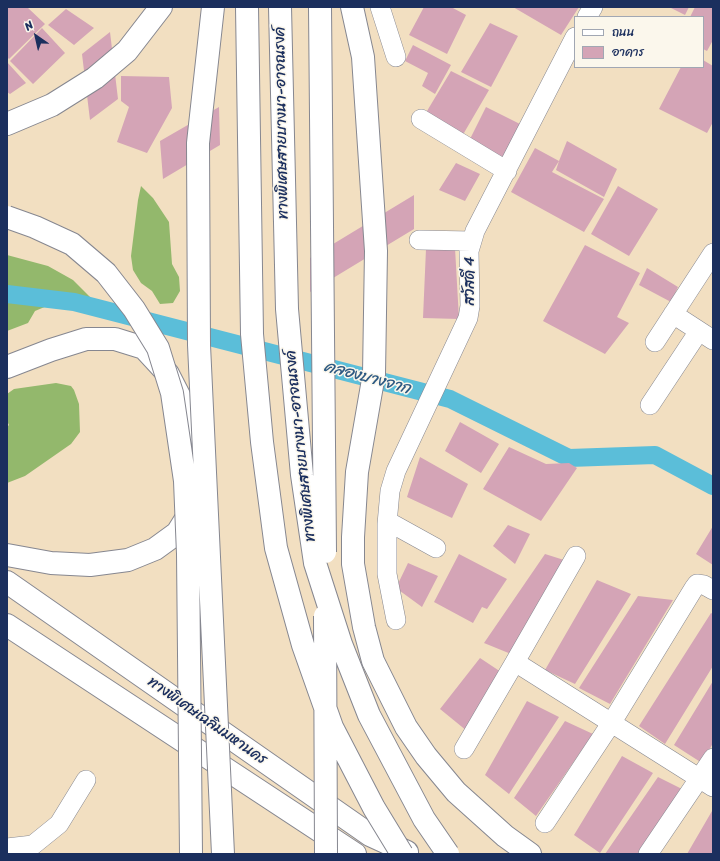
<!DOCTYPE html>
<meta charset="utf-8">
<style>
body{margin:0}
#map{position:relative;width:720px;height:861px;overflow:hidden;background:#f2dfc1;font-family:Sriracha,"Playpen Sans Thai",sans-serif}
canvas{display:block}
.frame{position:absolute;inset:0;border:8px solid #1b2f5e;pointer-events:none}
.legend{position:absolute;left:574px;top:16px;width:130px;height:52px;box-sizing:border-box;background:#fbf7ec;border:1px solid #a1a7b3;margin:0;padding:5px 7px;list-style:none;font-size:12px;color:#1b2f5e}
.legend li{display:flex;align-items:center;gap:8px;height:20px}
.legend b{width:20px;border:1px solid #a1a7b3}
.north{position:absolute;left:16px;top:16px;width:40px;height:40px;-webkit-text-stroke:3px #fbf7ec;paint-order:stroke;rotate:326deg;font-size:11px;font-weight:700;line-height:16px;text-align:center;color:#1b2f5e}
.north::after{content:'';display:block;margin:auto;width:14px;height:18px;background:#1b2f5e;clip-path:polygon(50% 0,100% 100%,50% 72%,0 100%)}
</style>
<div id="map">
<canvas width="720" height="861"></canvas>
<div class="frame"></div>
<ul class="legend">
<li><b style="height:5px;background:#fff"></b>ถนน</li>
<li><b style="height:11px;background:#d4a4b6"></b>อาคาร</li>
</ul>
<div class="north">N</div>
</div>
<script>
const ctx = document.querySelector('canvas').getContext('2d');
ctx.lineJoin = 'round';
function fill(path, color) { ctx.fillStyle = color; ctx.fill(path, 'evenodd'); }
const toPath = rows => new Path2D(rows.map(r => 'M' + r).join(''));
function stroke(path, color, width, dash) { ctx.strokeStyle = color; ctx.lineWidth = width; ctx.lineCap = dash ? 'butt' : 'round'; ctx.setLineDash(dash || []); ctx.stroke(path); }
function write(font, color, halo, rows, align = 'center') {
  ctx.font = font + ' Sriracha,"Playpen Sans Thai",sans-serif'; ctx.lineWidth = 3; ctx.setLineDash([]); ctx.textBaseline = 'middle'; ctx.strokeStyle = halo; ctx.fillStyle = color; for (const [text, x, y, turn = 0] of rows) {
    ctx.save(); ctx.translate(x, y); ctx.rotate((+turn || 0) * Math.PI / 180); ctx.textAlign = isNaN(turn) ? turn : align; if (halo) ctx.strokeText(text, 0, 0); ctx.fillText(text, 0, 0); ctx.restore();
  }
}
fill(toPath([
 [141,186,153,198,169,222,172,264,179,277,180,291,173,303,160,304,152,291,141,283,133,270,131,256,138,200],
 [7,255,48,266,73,280,93,300,47,306,35,311,28,323,7,331],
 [56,383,71,386,74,390,79,404,80,432,71,444,25,476,7,483,7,427,9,425,7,421,7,394,14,389]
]), '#93b86c');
stroke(toPath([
 [7,294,74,302,450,399,569,458,655,455,713,486]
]), '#5bbed9', 18);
fill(toPath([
 [7,7,27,7,45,24,9,59,7,57],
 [424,7,451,7,466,15,447,54,409,35],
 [513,7,579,7,561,35],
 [669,7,689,7,685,15],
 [695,7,713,7,713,40,707,51,703,49,703,17,690,17],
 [66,9,94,28,74,45,48,25],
 [490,23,518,36,491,87,461,72],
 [42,28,65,53,33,84,10,61],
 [110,32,118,99,90,120,82,54],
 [413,45,451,65,435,94,422,86,428,73,405,61],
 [703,60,713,66,713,122,707,133,659,109,681,67,703,67],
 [7,62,26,83,10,94,7,92],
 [451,71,489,90,461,138,424,116],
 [121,76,169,77,172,108,147,153,117,142,129,107,121,101],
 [219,107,220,145,163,179,160,141],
 [486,107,520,124,501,160,468,143],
 [567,141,617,169,604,197,556,170,559,161,552,172,604,199,584,232,511,192,535,148,559,161],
 [456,163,480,174,465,201,439,190],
 [618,186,658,209,629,256,591,234],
 [414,195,414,229,310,292,310,258],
 [585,245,640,273,617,317,629,323,605,354,543,321],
 [455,248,459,319,423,318,426,249],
 [647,268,678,287,671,302,639,285],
 [460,422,499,444,481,473,445,451],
 [509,447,546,464,569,463,577,468,541,521,483,489],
 [420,457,468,484,452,518,407,497],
 [508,525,530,534,515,564,493,546],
 [713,526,713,565,696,554],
 [459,554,507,579,487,609,482,607,473,623,434,602],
 [545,554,564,560,511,654,484,643],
 [408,563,438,576,422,607,396,588],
 [597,580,631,594,575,684,545,670],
 [638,596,673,600,610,704,579,688],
 [711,613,713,614,713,666,665,744,639,726],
 [480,658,501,672,467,731,440,709],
 [713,681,713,743,702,763,674,745],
 [527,701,559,717,509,794,485,775],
 [565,721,593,734,536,816,514,798],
 [622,756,653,773,600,853,574,835],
 [658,777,684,790,641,854,605,854],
 [712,811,713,854,687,854]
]), '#d4a4b6');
const minor = toPath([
 [380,7,396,57],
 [587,17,593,7],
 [421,119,507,171],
 [419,240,471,241],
 [673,314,713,340],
 [655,342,713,253],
 [650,405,699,331],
 [387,524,387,574,396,620],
 [436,548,389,522,387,524,390,491,396,471,468,318,470,306,469,251,475,231,575,37],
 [576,556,515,662,713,787],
 [464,749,515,662],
 [545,823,612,722,694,588,697,584,704,585,713,590],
 [7,848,33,845,59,824,86,780],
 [648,854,713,758]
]);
const highway = toPath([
 [352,7,363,57,376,251,374,374,357,472,353,537,353,564,364,627,373,661,406,727,426,756,456,792,505,836,530,854],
 [7,124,52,105,95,78,127,51,161,7],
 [7,367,51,350,86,339,115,339,144,348,168,374,188,413,197,460],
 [7,555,51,563,90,565,128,560,155,549,177,533,192,509],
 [7,582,370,835,407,852],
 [7,625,355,854]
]);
stroke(minor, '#868790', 20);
stroke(highway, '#868790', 24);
stroke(minor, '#fff', 19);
stroke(highway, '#fff', 22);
const highwayBridge = toPath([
 [213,7,198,143,199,345,223,854],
 [247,7,252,334,262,442,276,548,303,645,332,727,374,808,402,854],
 [280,7,287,309,302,475,315,563,341,644,369,715,424,819,448,854],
 [320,7,325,552],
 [7,217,35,227,72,244,106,273,134,309,158,348,172,393,185,481,188,554,191,854],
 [325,616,326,854]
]);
stroke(highwayBridge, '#868790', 24, []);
stroke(highwayBridge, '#fff', 22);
write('15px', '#1b2f5e', '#fbf7ec', [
 ["ทางพิเศษสายบางนา-อาจณรงค์",282,123,-91],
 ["สวัสดี 4",470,281,-90],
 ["ทางพิเศษสายบางนา-อาจณรงค์",301,446,-96],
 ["ทางพิเศษเฉลิมมหานคร",207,721,35]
]);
write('italic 16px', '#2e5a83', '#fbf7ec', [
 ["คลองบางจาก",367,378,15]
]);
</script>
